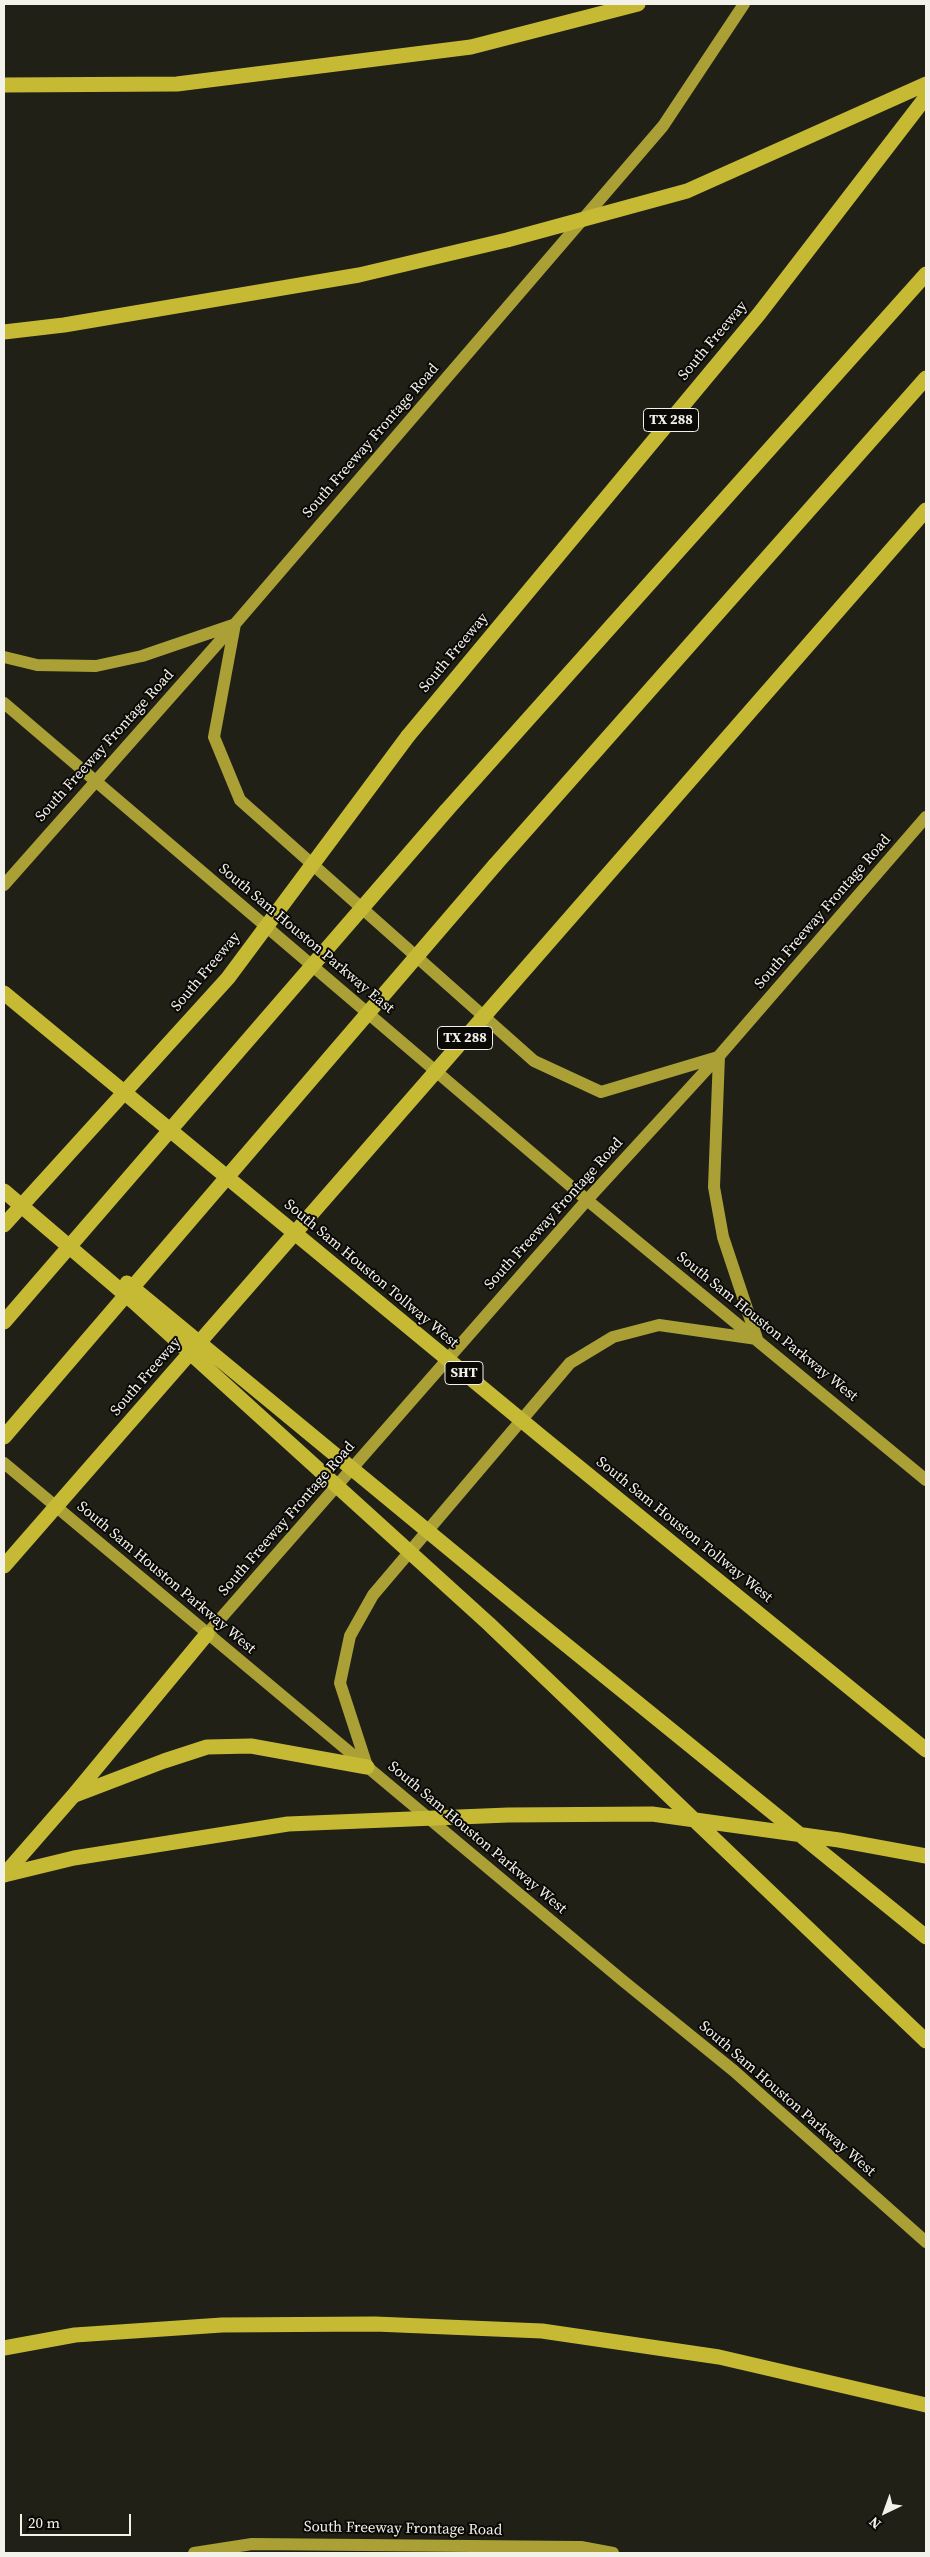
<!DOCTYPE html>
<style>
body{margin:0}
#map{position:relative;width:930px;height:2557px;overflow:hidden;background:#202016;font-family:"Source Serif 4",serif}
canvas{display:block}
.frame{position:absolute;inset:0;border:5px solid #f2f2eb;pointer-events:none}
.north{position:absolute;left:860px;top:2487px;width:50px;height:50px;-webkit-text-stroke:4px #0a0906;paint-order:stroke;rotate:222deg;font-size:14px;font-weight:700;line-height:20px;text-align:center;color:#f2f2eb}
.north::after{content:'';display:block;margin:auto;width:18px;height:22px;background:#f2f2eb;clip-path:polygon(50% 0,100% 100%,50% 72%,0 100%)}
.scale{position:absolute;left:20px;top:2514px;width:111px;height:22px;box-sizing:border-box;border:2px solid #f2f2eb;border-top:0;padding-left:6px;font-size:15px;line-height:18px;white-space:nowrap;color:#f2f2eb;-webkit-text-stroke:4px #0a0906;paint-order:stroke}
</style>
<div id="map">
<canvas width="930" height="2557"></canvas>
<div class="frame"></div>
<div class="north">N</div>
<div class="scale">20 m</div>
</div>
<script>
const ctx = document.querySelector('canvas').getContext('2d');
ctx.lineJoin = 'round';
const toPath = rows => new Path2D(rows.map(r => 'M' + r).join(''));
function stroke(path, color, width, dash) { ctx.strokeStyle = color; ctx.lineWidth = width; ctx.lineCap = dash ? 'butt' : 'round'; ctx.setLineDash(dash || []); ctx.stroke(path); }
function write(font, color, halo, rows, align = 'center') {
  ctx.font = font + ' "Source Serif 4",serif'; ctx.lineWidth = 4; ctx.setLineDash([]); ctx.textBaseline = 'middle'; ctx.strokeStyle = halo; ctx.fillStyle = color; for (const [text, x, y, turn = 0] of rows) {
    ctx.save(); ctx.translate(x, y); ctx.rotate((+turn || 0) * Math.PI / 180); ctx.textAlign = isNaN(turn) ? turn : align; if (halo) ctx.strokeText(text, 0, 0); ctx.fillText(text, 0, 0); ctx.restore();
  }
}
stroke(toPath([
 [235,624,214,737,240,800,534,1061,601,1092,718,1057],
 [4,657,37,665,96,666,142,656,233,625],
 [4,703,587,1200,926,1480],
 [4,885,235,624,663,126,744,4],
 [719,1056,714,1187,723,1237,757,1339],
 [4,1463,622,1980,734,2071,926,2242],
 [207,1634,587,1200,719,1056,926,817],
 [367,1766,340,1683,350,1636,373,1595,570,1363,613,1337,659,1325,757,1339],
 [194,2553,252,2544,581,2547,613,2553]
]), '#aaa036', 12);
stroke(toPath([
 [4,85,177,84,471,47,638,4],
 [408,736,759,314,926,97],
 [446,811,926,274],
 [495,865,926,378],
 [75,1795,164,1761,207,1747,251,1746,367,1767],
 [4,1875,73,1796,207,1634],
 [4,2348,75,2335,222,2325,375,2324,542,2331,719,2357,926,2405]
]), '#c6ba35', 15);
stroke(toPath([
 [4,332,64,325,359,275,507,240,687,191,926,84],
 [4,993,543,1438,926,1750],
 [4,1191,134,1302,489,1624,926,2041],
 [4,1225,228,978,408,736],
 [127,1283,533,1618,926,1937],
 [4,1322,446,811],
 [4,1437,495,865],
 [4,1566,926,510],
 [4,1875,74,1858,288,1824,508,1815,652,1814,839,1840,926,1856]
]), '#c6ba35', 15);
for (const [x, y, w] of [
 [671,420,55],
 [465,1038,55],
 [464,1373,38]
]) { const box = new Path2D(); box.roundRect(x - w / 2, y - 11.5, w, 23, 4); ctx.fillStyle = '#0a0906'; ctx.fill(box); stroke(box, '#f2f2eb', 1); }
write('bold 14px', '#f2f2eb', null, [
 ["TX 288",671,420],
 ["TX 288",465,1038],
 ["SHT",464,1373]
]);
write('15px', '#f2f2eb', '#0a0906', [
 ["South Freeway",713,341,-50],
 ["South Freeway Frontage Road",371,441,-49],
 ["South Freeway",454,653,-50],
 ["South Freeway Frontage Road",105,746,-48],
 ["South Freeway Frontage Road",823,912,-49],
 ["South Sam Houston Parkway East",306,939,40],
 ["South Freeway",206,972,-50],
 ["South Freeway Frontage Road",554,1214,-48],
 ["South Sam Houston Tollway West",371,1274,40],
 ["South Sam Houston Parkway West",767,1327,39],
 ["South Freeway",146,1377,-49],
 ["South Freeway Frontage Road",287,1519,-49],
 ["South Sam Houston Tollway West",684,1530,39],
 ["South Sam Houston Parkway West",166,1578,40],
 ["South Sam Houston Parkway West",477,1838,40],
 ["South Sam Houston Parkway West",787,2099,41],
 ["South Freeway Frontage Road",403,2529,1]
]);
</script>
